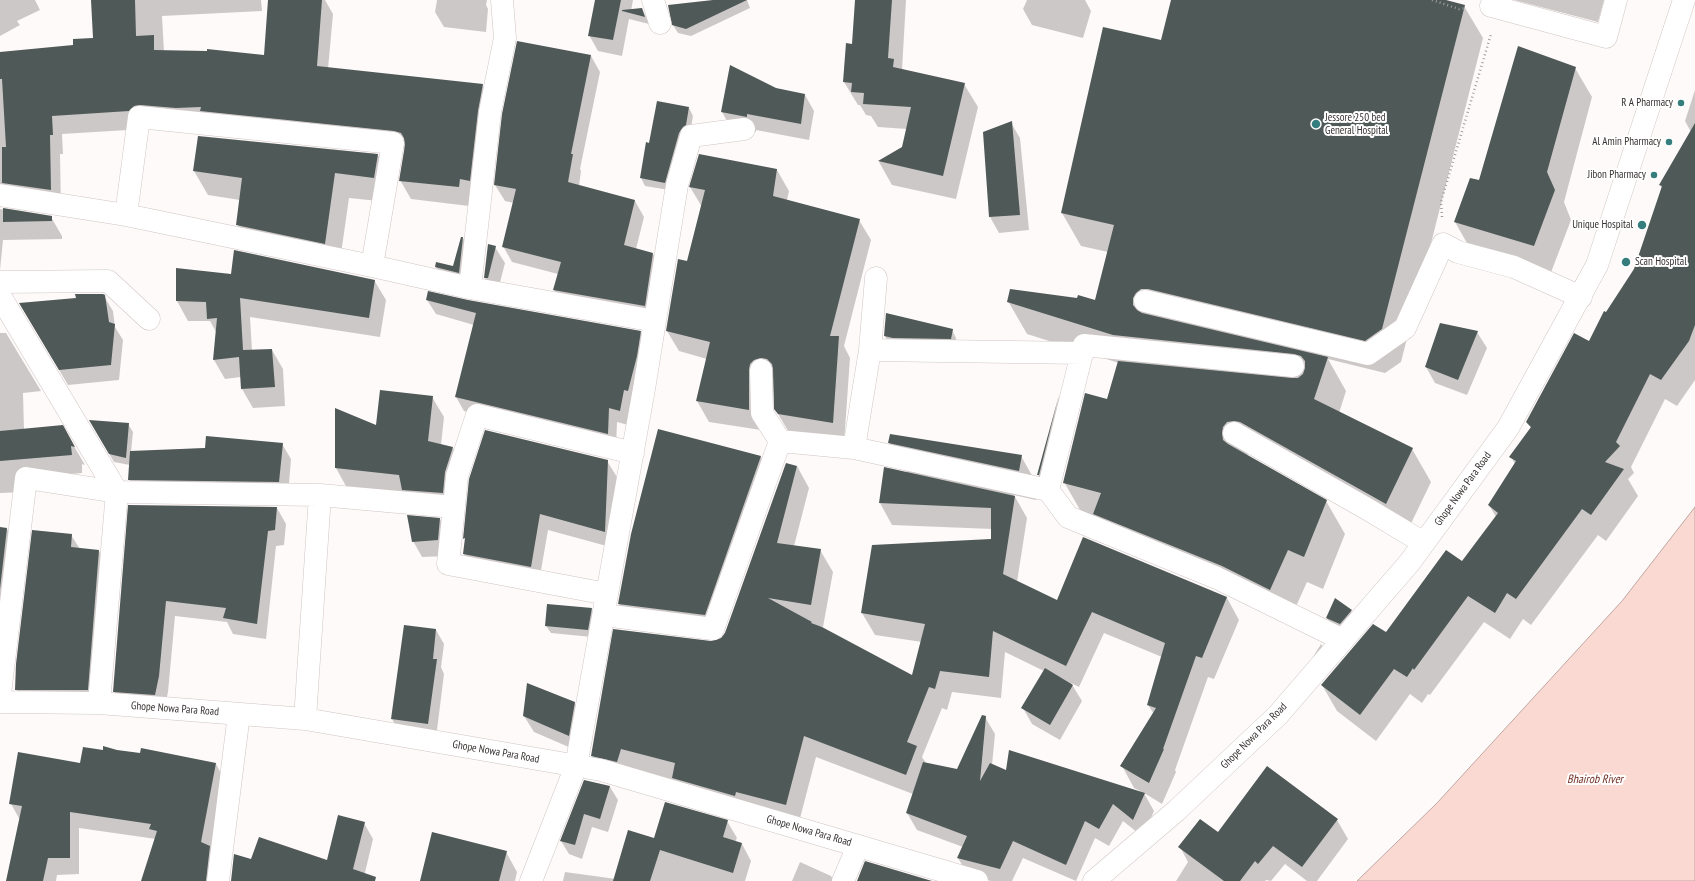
<!DOCTYPE html>
<style>
body{margin:0}
canvas{display:block;background:#fefaf9}
</style>
<canvas width="1695" height="881"></canvas>
<script>
const ctx = document.querySelector('canvas').getContext('2d');
ctx.lineJoin = 'round';
function fill(path, color) { ctx.fillStyle = color; ctx.fill(path, 'evenodd'); }
const toPath = rows => new Path2D(rows.map(r => 'M' + r).join(''));
function stroke(path, color, width, dash) { ctx.strokeStyle = color; ctx.lineWidth = width; ctx.lineCap = dash ? 'butt' : 'round'; ctx.setLineDash(dash || []); ctx.stroke(path); }
function write(font, color, halo, rows, align = 'center') {
  ctx.font = font + ' "PT Sans Narrow",sans-serif'; ctx.lineWidth = 4; ctx.setLineDash([]); ctx.textBaseline = 'middle'; ctx.strokeStyle = halo; ctx.fillStyle = color; for (const [text, x, y, turn = 0] of rows) {
    ctx.save(); ctx.translate(x, y); ctx.rotate((+turn || 0) * Math.PI / 180); ctx.textAlign = isNaN(turn) ? turn : align; if (halo) ctx.strokeText(text, 0, 0); ctx.fillText(text, 0, 0); ctx.restore();
  }
}
const water = toPath([
 [1695,507,1695,881,1357,881,1437,803,1622,601,1695,507]
]);
fill(water, '#fad9d2');
stroke(water, '#bfa7a2', 1);
fill(toPath([
 [0,0,35,0,40,10,17,21,20,25,0,36],
 [110,0,261,0,262,11,162,16,164,52,265,56,269,0,325,0,333,14,328,69,482,85,493,104,469,206,411,199,400,180,406,149,212,129,210,125,62,134,63,154,60,154,61,209,1,206,0,208,0,53,74,46,94,39],
 [437,0,487,0,486,5,488,9,486,32,444,27,435,12],
 [596,0,633,0,631,11,642,9,646,17,649,24,629,19,622,56,598,51,589,35],
 [722,0,747,0,750,8,691,36,678,33,673,25],
 [856,0,906,0,902,70,964,84,978,107,956,199,892,185,879,162,903,148,907,129,878,127,871,116,866,115,860,105,858,105,844,82,853,45],
 [1027,0,1085,0,1091,11,1083,38,1032,25,1023,9],
 [1172,0,1442,0,1464,6,1483,38,1401,362,1385,373,1328,359,1346,391,1339,413,1412,449,1431,482,1405,536,1253,453,1246,455,1326,501,1345,534,1323,589,1307,582,1289,622,1083,515,1064,482,1107,400,1119,363,1027,334,1008,301,1095,301,1108,252,1081,246,1062,213,1162,41],
 [1514,0,1604,0,1598,22],
 [591,56,600,72,580,169,581,171,579,186,635,201,644,217,636,249,653,254,662,270,654,322,564,306,554,290,558,274,512,262,503,246,514,203,505,201,495,185],
 [1575,68,1592,97,1564,202,1571,220,1550,275,1472,252,1455,222,1479,181],
 [775,89,805,95,814,111,809,140,756,130,756,132,731,128,722,112],
 [1695,90,1695,380,1677,406,1665,399,1631,467,1634,473,1628,479,1638,496,1606,541,1598,535,1531,625,1523,619,1510,639,1484,622,1430,695,1428,694,1422,703,1410,694,1376,741,1337,711,1322,685,1386,634,1462,562,1496,517,1489,505,1515,464,1511,457,1531,428,1527,422,1589,342,1634,269,1662,188,1660,185,1691,132,1685,121],
 [689,108,693,116,690,133,669,190,645,186,641,178,650,144],
 [1011,123,1020,138,1029,230,999,233,990,217,984,132],
 [378,155,392,180,388,202,349,198,339,268,252,250,238,225,240,200,208,195,194,171],
 [700,155,777,170,789,191,787,200,859,220,871,240,844,346,850,358,844,443,790,434,775,409,773,378,766,380,761,430,709,422,697,401,707,359,679,351,667,331,688,262,702,207,690,187],
 [0,209,51,217,62,236,62,239,3,240,0,270],
 [463,238,472,254,468,288,445,283,436,267,454,268],
 [495,247,505,263,497,294,494,294,485,278],
 [177,269,232,275,374,280,386,300,380,337,250,317,252,351,272,350,283,369,285,406,253,408,242,389,241,377,225,379,214,360,216,332,210,321,188,321,177,301],
 [104,296,113,311,115,327,123,340,119,380,68,385,20,304],
 [427,300,468,301,640,332,648,347,628,425,617,422,616,448,464,411,456,397,474,325,436,314],
 [952,330,956,338,955,346,889,344,885,336],
 [1477,332,1487,348,1467,395,1435,383,1426,367],
 [0,333,6,333,41,391,23,393,24,430,62,426,85,465,82,464,82,473,26,478,25,492,0,493],
 [432,397,444,417,441,445,453,448,464,468,454,513,347,488,336,468,377,426],
 [1059,397,1072,419,1052,498,1038,475],
 [90,421,128,424,133,432,131,452,282,444,291,459,288,496,137,494,129,479,130,465,114,462],
 [659,430,761,457,772,476,716,634,630,623,619,604],
 [889,442,1021,456,1038,486,1036,500,1014,495,1027,518,1017,582,1058,601,1084,538,1227,598,1239,620,1214,679,1208,677,1175,770,1176,772,1162,804,1144,793,1154,811,1143,837,1123,821,1109,846,1095,838,1076,881,1023,858,1012,881,991,881,968,875,958,858,963,847,917,830,907,813,913,794,816,757,798,826,604,777,592,755,712,642,722,639,797,466,809,488,794,546,820,550,833,572,823,627,818,626,913,677,922,642,875,635,862,613,992,540,992,529,892,525,880,503,885,469,907,473],
 [1104,633,1162,657,1148,705,1154,714,1122,766,1134,788,1142,792,1007,771,992,765,995,734,985,717,958,770,926,763,922,757,942,708,947,710,952,692,1001,698,1005,652,1044,671,1023,708,1032,724,1060,740,1082,701,1071,683,1079,687],
 [607,461,617,477,614,548,548,530,539,582,473,570,464,554,470,479],
 [129,506,277,508,286,524,284,545,276,546,266,639,233,634,227,622,175,616,168,692,164,710,123,707,114,691],
 [440,519,449,535,447,556,422,557,413,541],
 [0,528,7,529,19,549,0,671],
 [71,535,80,549,99,551,107,565,95,704,24,703,16,689],
 [591,609,596,616,592,637,551,633,546,626],
 [1351,611,1356,618,1344,632,1331,625,1327,618],
 [405,626,436,630,444,644,441,667,444,674,436,738,400,733,392,719],
 [1321,644,1326,652,1317,664,1313,657],
 [574,702,584,718,578,751,534,732,524,716],
 [103,751,117,751,216,764,225,781,216,881,142,881,156,839,79,828,79,874,57,875,56,881,7,881,20,820,11,804],
 [585,781,610,787,618,800,608,832,592,827,582,859,569,854,561,841],
 [1337,820,1348,839,1317,881,1307,881,1285,864,1271,881,1266,880,1265,881,1176,881,1188,862,1180,847,1218,834],
 [727,821,737,838,735,842,742,844,751,861,745,881,563,881,565,872,616,879,654,839],
 [364,823,373,839,363,881,232,881,249,868,328,862],
 [506,852,517,872,515,881,421,881],
 [800,862,831,876,834,881,792,881]
]), '#0003');
fill(toPath([
 [91,0,135,0,136,36,154,35,154,50,207,51,207,49,264,55,268,0,322,0,317,66,483,84,478,111,470,181,460,179,459,187,399,181,405,145,404,138,401,133,394,131,200,111,201,107,176,108,140,105,134,106,129,111,52,116,53,135,50,135,51,190,2,183,2,147,6,147,2,79,0,79,0,52,73,45,73,39,93,38],
 [595,0,621,0,613,40,588,36],
 [713,0,747,0,686,29,672,25,668,5],
 [855,0,892,0,888,58,894,59,893,67,965,83,943,176,878,161,902,147,911,107,863,104,864,93,851,92,852,83,843,82,846,43,852,44],
 [1171,0,1446,0,1465,5,1382,329,1365,341,1148,289,1141,289,1136,293,1133,298,1133,305,1137,310,1142,313,1328,357,1314,399,1413,448,1386,504,1240,422,1234,421,1227,422,1223,427,1222,433,1223,440,1228,444,1327,500,1304,557,1288,550,1270,590,1222,566,1093,514,1101,493,1063,483,1085,393,1107,399,1118,361,1292,378,1298,378,1303,374,1305,368,1305,361,1301,356,1294,354,1113,335,1007,302,1010,289,1077,298,1078,295,1095,300,1114,225,1061,213,1103,27,1161,40],
 [642,8,645,17,622,11,622,10],
 [517,41,591,55,571,154,573,154,568,182,635,200,624,245,653,253,645,306,553,290,561,262,502,247,516,189,494,185,502,114],
 [1518,46,1576,67,1547,172,1555,190,1534,246,1454,222,1470,178,1479,180],
 [730,65,776,88,805,94,801,124,747,114,747,117,721,112],
 [657,101,689,107,686,125,683,127,679,133,665,183,640,178,646,142,649,143],
 [1012,121,1020,215,989,217,983,132],
 [1695,123,1695,325,1689,341,1661,380,1650,374,1616,442,1620,446,1605,462,1624,469,1591,515,1582,509,1516,599,1507,593,1495,613,1468,596,1414,670,1413,668,1407,677,1394,669,1360,715,1321,685,1373,624,1386,632,1446,550,1462,561,1498,513,1488,505,1516,461,1509,457,1531,427,1526,422,1574,333,1589,341,1604,311,1606,312,1634,269,1662,186,1659,185],
 [198,136,378,154,374,178,335,173,325,244,236,225,242,178,193,171],
 [699,154,777,169,773,196,860,219,830,336,839,336,833,423,778,414,774,409,773,369,772,364,767,359,761,358,754,360,750,364,749,370,749,410,696,401,710,342,666,331,678,259,687,261,705,190,689,187],
 [3,208,52,216,52,221,3,222],
 [461,237,463,237,459,273,435,267,436,262,453,266],
 [488,244,496,246,488,278,484,278],
 [234,250,375,280,369,318,240,298,243,350,272,349,275,387,241,389,239,357,213,360,217,318,207,319,206,302,176,301,176,268,231,274],
 [428,291,468,300,641,331,637,356,628,391,624,390,620,411,609,408,608,434,455,397,476,313,426,300],
 [75,294,103,294,105,295,109,322,115,324,111,365,59,370,19,303,76,298],
 [886,313,953,329,951,339,893,338,884,336],
 [1440,323,1478,331,1458,380,1425,367],
 [380,390,433,396,428,441,453,447,445,472,443,493,402,490,399,475,335,468,335,408,376,425],
 [1059,395,1039,475,1037,475],
 [89,420,129,423,126,458,109,454],
 [63,425,75,447,71,446,72,455,0,461,0,431],
 [658,429,761,456,705,615,618,604,631,534],
 [485,430,608,460,605,532,540,514,531,567,463,554,465,538,463,539,469,479],
 [890,434,1022,455,1019,471,888,443],
 [206,436,283,443,279,482,128,480,130,451,205,448],
 [786,463,797,466,777,543,821,549,811,605,768,598,812,622,811,623,822,627,912,675,925,624,861,613,872,545,991,539,991,508,879,503,884,467,1015,496,1003,574,1057,600,1083,537,1227,597,1202,658,1196,656,1163,749,1164,749,1149,783,1120,766,1156,708,1147,705,1165,643,1092,612,1066,666,993,631,989,677,940,671,935,689,929,687,907,742,917,746,906,775,804,736,786,805,736,792,735,796,672,778,675,763,621,749,617,762,591,756,613,629,711,641,721,638,725,633],
 [128,505,277,507,275,530,268,531,257,624,223,618,226,608,166,601,159,676,155,695,113,692],
 [407,515,440,518,438,540,412,542],
 [0,527,7,528,0,589],
 [32,530,72,534,71,547,99,550,88,690,15,690,16,664],
 [1335,598,1352,610,1340,624,1326,618],
 [547,604,592,608,588,630,545,626],
 [404,625,436,629,433,659,437,659,428,724,391,719],
 [1045,668,1073,685,1050,725,1021,708],
 [527,683,575,702,569,736,523,716],
 [982,715,986,716,980,781,990,763,1006,770,1009,750,1145,793,1133,820,1113,804,1099,829,1085,821,1066,865,1013,841,1000,869,957,858,967,836,906,813,923,762,957,769],
 [103,746,117,750,140,753,141,748,216,763,201,842,210,846,206,881,141,881,157,831,149,829,151,824,70,812,70,858,48,858,43,881,6,881,22,806,9,804,18,752,80,763,83,747,103,750],
 [1267,766,1338,819,1302,867,1273,846,1258,864,1255,861,1240,881,1224,881,1178,847,1200,819,1218,832],
 [584,780,610,786,600,819,584,814,575,845,560,841],
 [665,802,728,820,723,837,742,843,733,873,660,850,650,881,613,881,628,830,654,838],
 [338,815,365,822,353,869,376,877,375,881,231,881,234,854,251,859,259,837,327,860],
 [432,832,507,851,499,881,420,881],
 [865,861,932,881,857,881]
]), '#4f5958');
const street = toPath([
 [502,0,505,38,490,112,470,288,655,321],
 [653,0,660,23],
 [1491,6,1606,37,1616,0],
 [0,195,126,215,372,266,470,288],
 [126,215,139,117,393,143,372,266],
 [0,282,108,281,149,319],
 [0,296,117,492],
 [1145,301,1368,354,1405,328,1443,244,1458,252,1514,267,1581,297],
 [870,350,1083,353],
 [1293,366,1084,345,1048,490,1068,517,1217,578,1343,640],
 [761,370,762,413,780,441,854,448,1048,490],
 [1234,433,1369,510,1424,543],
 [854,448,870,350,876,278],
 [454,507,448,564,607,594],
 [604,615,713,629,780,441],
 [0,694,26,478,117,492],
 [0,702,99,703,305,719,601,770,977,881],
 [99,703,117,492,320,495],
 [305,719,320,495,454,507,457,476,477,415,633,453],
 [218,881,239,714],
 [531,881,576,766,644,389,677,185,691,136,744,129],
 [843,881,858,846],
 [1094,881,1176,811,1278,715,1410,562,1508,428,1597,265,1684,0]
]);
stroke(street, '#cfc5c3', 23);
stroke(toPath([
 [1432,0,1459,9,1466,8],
 [1442,217,1441,202,1491,34]
]), '#a29e9d', 2.5, [1, 3]);
stroke(street, '#fff', 22);
for (const [x, y, r, color] of [
 [1681,103,4,"#357e7d"],
 [1316,124,5,"#357e7d"],
 [1669,142,4,"#357e7d"],
 [1654,175,4,"#357e7d"],
 [1642,225,5,"#357e7d"],
 [1626,262,5,"#357e7d"]
]) { const dot = new Path2D(); dot.arc(x, y, r, 0, 2 * Math.PI); ctx.fillStyle = color; ctx.fill(dot); stroke(dot, '#fff', 1.5); }
write('11px', '#363231', '#fff', [
 ["R A Pharmacy",1673,103],
 ["Jessore 250 bed",1325,118,"left"],
 ["General Hospital",1325,131,"left"],
 ["Al Amin Pharmacy",1661,142],
 ["Jibon Pharmacy",1646,175],
 ["Unique Hospital",1633,225],
 ["Scan Hospital",1635,262,"left"]
], 'right');
write('11px', '#363231', '#fff', [
 ["Ghope Nowa Para Road",1463,489,-54],
 ["Ghope Nowa Para Road",175,709,4],
 ["Ghope Nowa Para Road",1254,736,-45],
 ["Ghope Nowa Para Road",496,752,10],
 ["Ghope Nowa Para Road",809,831,16]
]);
write('italic 12px', '#703125', '#fff', [
 ["Bhairob River",1595,780]
]);
</script>
